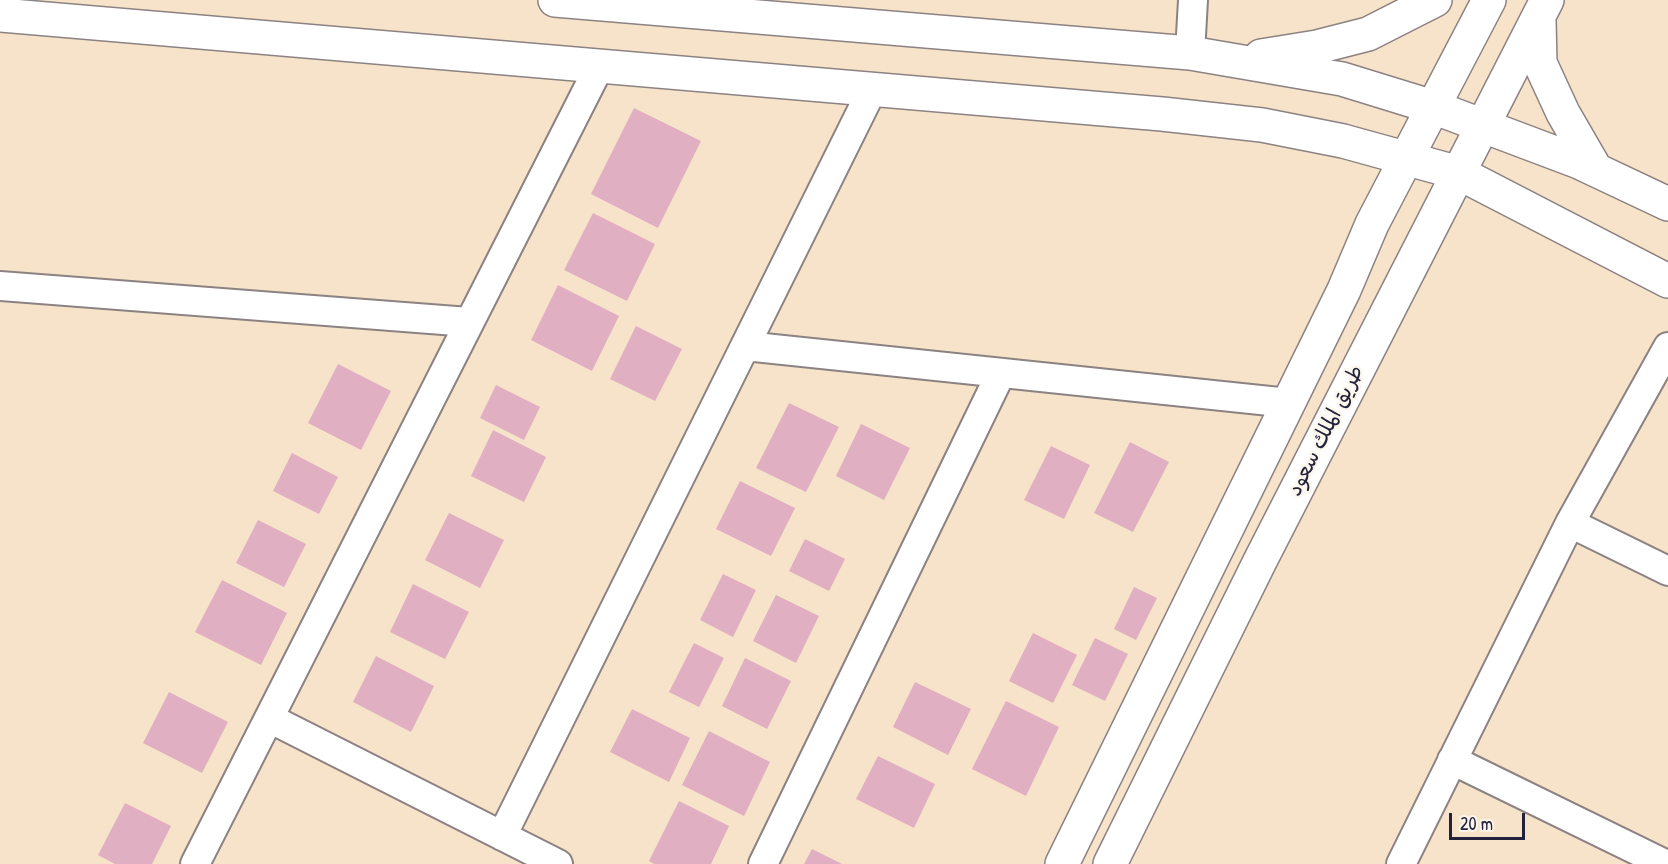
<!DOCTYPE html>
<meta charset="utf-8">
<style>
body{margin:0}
#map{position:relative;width:1668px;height:864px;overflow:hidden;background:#f6e3ca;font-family:"Patrick Hand",sans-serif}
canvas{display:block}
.scale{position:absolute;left:1449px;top:813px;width:76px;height:27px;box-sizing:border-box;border:3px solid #22223b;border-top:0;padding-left:8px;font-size:18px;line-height:21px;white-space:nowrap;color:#22223b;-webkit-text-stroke:4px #fbf7ec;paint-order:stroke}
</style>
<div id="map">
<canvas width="1668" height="864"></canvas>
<div class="scale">20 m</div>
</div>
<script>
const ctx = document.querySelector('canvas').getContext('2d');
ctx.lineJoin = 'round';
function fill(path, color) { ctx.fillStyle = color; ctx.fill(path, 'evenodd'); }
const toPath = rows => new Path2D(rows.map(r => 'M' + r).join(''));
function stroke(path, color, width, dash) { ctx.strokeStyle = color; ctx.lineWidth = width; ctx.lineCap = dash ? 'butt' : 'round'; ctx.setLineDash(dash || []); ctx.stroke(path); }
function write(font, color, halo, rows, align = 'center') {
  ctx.font = font + ' "Patrick Hand","Playpen Sans Arabic",sans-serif'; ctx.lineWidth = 5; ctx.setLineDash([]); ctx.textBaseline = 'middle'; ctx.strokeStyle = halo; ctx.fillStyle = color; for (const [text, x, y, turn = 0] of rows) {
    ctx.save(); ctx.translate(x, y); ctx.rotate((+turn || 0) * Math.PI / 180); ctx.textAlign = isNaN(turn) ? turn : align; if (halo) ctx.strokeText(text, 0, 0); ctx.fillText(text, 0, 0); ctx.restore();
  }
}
fill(toPath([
 [634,108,701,141,658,228,591,194],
 [593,213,655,244,627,301,564,270],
 [558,285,619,316,592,371,531,340],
 [636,326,682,349,655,401,610,379],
 [338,364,391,391,361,450,308,423],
 [496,385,540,407,524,440,480,418],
 [789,403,839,427,806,492,756,468],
 [861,424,910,448,884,500,836,476],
 [493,430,546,457,524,502,471,476],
 [1130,442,1169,462,1133,532,1094,513],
 [1051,446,1090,465,1064,519,1024,500],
 [292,453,338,477,319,514,273,491],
 [740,481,795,508,771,556,716,529],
 [449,513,504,540,480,588,425,560],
 [258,520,306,544,284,587,236,563],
 [805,539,845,559,829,591,789,571],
 [723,574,756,590,733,637,700,620],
 [222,580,287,613,261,665,195,632],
 [413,584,469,612,445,659,390,632],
 [1134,587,1157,598,1136,640,1114,629],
 [776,595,819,616,796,663,753,641],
 [1033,633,1077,655,1053,703,1009,681],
 [1095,638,1128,654,1105,701,1072,685],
 [694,643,724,658,699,707,669,692],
 [376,656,434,686,411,732,353,702],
 [745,658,791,681,767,729,722,706],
 [915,682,971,709,948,755,893,727],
 [169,692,228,722,202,773,143,743],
 [1006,701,1059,727,1026,796,972,769],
 [632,709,690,738,669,782,610,752],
 [709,731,770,762,744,816,682,785],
 [878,756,935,784,914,828,856,799],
 [679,801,729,826,711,864,654,864,649,861],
 [125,803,171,826,152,864,115,864,98,855],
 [812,849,842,864,804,864]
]), '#e0afc1');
const street = toPath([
 [1190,53,1193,0],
 [0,286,469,322],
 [745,346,1289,403],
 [1570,523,1668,571],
 [269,718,558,864],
 [1452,760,1665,864],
 [502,836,872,90],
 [195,864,599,67],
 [763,864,1001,373],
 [1401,864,1570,523,1668,347]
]);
const secondary = toPath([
 [555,0,1190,53,1342,79,1433,107,1579,162,1668,204],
 [0,15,1162,114,1262,125,1343,141,1459,173,1668,281],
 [1539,21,1540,63,1563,113,1596,170],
 [1261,56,1317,47,1368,34,1435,0],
 [1062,864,1344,290,1372,224,1489,0],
 [1110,864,1260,561,1547,0]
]);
stroke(street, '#8c8282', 32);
stroke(secondary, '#8c8282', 36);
stroke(street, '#fff', 28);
stroke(secondary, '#fff', 33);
write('21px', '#22223b', '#fbf7ec', [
 ["طريق الملك سعود",1326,431,-63]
]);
</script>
